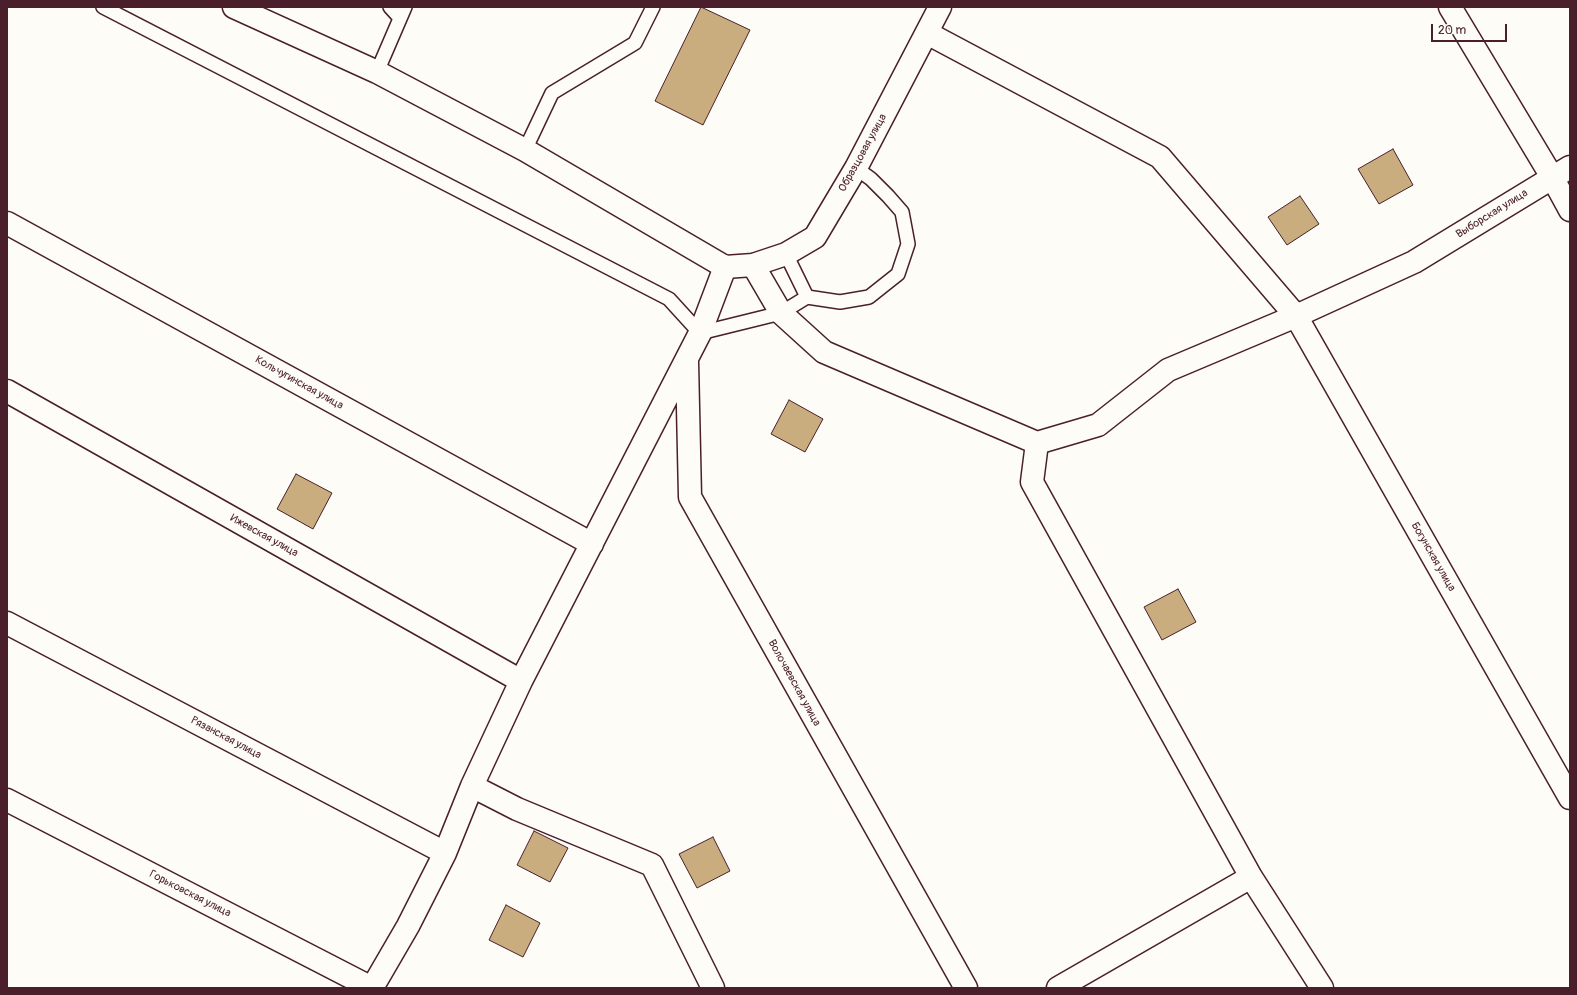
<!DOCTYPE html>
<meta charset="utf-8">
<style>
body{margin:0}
#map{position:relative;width:1577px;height:995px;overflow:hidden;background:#fdfcf7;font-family:Pangolin,sans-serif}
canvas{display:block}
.frame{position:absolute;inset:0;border:8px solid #4a1f2b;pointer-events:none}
.scale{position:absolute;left:1431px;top:24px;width:76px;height:18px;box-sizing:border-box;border:2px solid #4a1f2b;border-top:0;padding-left:5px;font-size:12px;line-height:14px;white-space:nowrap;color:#4a1f2b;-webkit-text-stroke:3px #fdfcf7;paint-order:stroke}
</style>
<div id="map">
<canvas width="1577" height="995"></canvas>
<div class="frame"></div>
<div class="scale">20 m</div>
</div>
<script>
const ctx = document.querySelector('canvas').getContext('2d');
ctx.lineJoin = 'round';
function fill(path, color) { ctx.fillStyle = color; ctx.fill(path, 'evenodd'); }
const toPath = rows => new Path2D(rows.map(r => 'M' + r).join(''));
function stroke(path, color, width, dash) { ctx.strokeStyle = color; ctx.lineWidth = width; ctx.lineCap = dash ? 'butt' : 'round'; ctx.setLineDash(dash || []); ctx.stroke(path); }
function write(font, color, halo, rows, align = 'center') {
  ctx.font = font + ' Pangolin,sans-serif'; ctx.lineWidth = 3; ctx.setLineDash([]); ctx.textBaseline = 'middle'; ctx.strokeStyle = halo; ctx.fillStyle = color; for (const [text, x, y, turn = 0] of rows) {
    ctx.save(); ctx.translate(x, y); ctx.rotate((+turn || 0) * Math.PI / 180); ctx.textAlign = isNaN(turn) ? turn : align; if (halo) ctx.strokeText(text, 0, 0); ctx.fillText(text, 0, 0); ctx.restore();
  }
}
const building = toPath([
 [701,7,750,30,703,125,655,101,701,7],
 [1393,149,1413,185,1379,204,1358,169,1393,149],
 [1300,196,1319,224,1287,245,1268,217,1300,196],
 [789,400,823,419,805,452,771,434,789,400],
 [296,474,332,493,313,529,277,509,296,474],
 [1178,589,1196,622,1162,640,1144,607,1178,589],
 [534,831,568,848,550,882,517,865,534,831],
 [713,837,730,871,697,888,679,854,713,837],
 [506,905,540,923,523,957,489,940,506,905]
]);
fill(building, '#c9ad7e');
stroke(building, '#4a1f2b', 1);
const service = toPath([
 [103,7,669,299,700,333,781,313,807,297],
 [390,7,400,18],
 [377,72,405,7],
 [525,150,552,93,635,43,653,7],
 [786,254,807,297,840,302,869,297,898,274,908,244,902,212,888,196,871,179,856,168]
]);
const minor = toPath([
 [1450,7,1552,177,1570,210],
 [927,33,1160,157,1296,316,1570,798],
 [7,223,592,544],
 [753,265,781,313,824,352,1037,443,1098,425,1168,370,1296,316,1414,262,1570,167],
 [687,362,690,497,966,988],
 [7,391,521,681],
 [1037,443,1032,482,1251,877,1322,988],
 [7,623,445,853],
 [472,786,517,809,652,865,713,988],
 [7,800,372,988],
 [372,988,408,926,445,853,472,786,521,681,700,333,725,267],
 [1058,988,1251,877]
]);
const secondary = toPath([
 [234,7,377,72,525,150,725,267,753,265,786,254,815,237,856,168,940,7]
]);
stroke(service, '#4a1f2b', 16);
stroke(minor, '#4a1f2b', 25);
stroke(secondary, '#4a1f2b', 25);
stroke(service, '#fdfcf7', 13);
stroke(minor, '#fdfcf7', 22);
stroke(secondary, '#fdfcf7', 22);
write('11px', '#4a1f2b', '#fdfcf7', [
 ["Образцовая улица",863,153,-61],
 ["Выборская улица",1492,214,-32],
 ["Кольчугинская улица",299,383,29],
 ["Ижевская улица",264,536,29],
 ["Богунская улица",1433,557,60],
 ["Волочаевская улица",794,683,61],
 ["Рязанская улица",226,738,28],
 ["Горьковская улица",190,894,27]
]);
</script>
